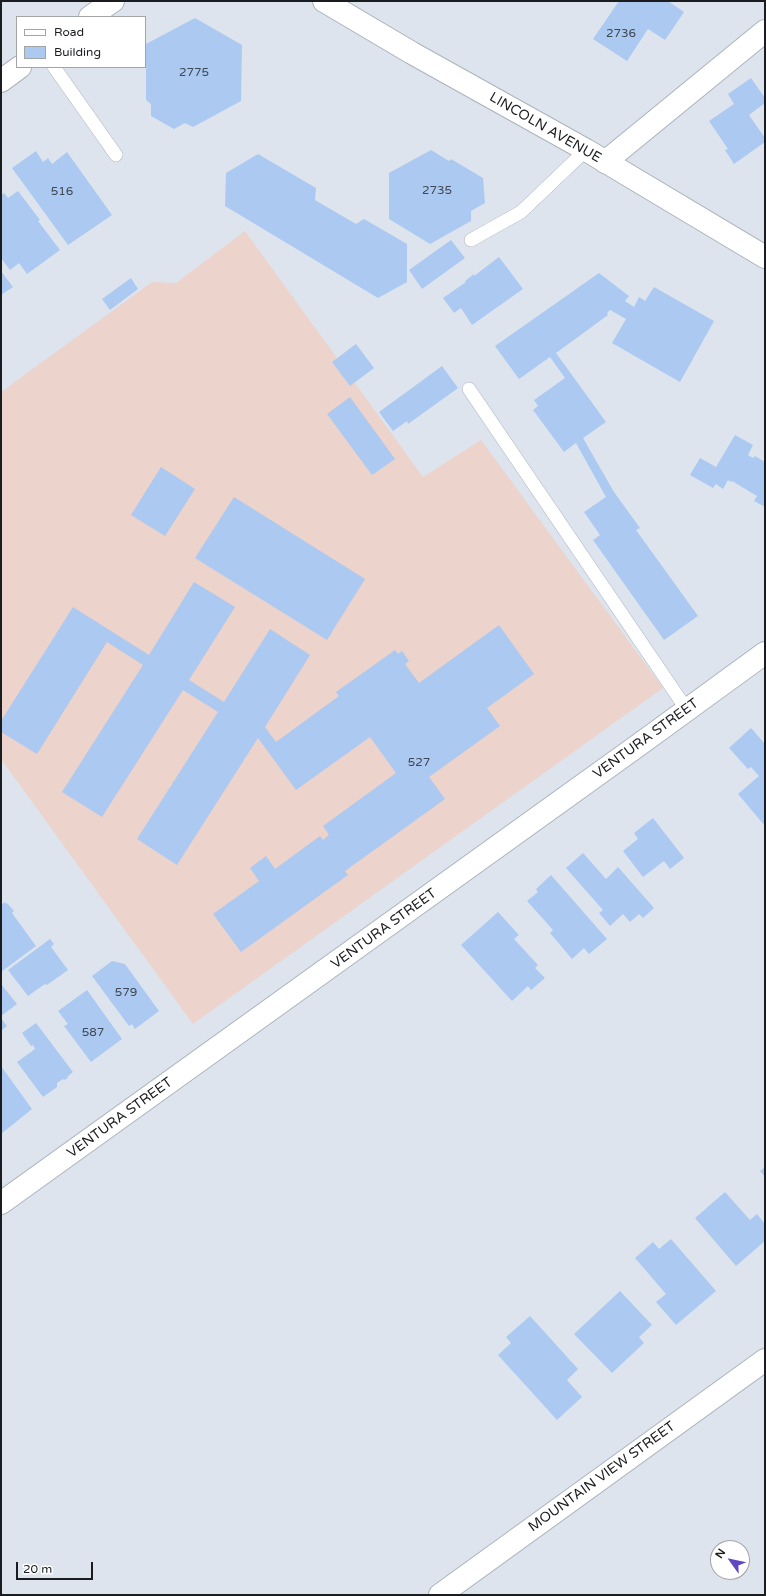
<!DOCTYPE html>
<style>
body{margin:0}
#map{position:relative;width:766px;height:1596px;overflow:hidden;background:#dde4ee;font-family:"Varela Round",sans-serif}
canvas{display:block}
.frame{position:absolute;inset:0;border:2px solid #1a1c20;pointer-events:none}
.legend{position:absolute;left:16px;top:16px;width:130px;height:52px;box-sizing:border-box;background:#fff;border:1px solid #a3a4a6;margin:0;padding:5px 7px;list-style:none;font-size:12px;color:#1a1c20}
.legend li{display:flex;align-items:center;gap:8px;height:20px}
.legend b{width:20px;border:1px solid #a3a4a6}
.north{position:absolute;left:710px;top:1540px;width:40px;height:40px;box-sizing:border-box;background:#fff;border:1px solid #a3a4a6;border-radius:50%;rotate:303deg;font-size:11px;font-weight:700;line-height:16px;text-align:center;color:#1a1c20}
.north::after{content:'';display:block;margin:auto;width:14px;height:18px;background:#6148c0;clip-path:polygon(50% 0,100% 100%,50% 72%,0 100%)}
.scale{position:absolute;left:16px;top:1562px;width:77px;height:18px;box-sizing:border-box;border:2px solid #1a1c20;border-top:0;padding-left:5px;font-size:12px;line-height:14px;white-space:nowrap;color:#1a1c20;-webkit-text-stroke:3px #fff;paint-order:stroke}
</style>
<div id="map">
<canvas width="766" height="1596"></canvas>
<div class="frame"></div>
<ul class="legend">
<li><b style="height:5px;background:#fff"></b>Road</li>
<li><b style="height:11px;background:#acc9f1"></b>Building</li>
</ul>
<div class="north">N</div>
<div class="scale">20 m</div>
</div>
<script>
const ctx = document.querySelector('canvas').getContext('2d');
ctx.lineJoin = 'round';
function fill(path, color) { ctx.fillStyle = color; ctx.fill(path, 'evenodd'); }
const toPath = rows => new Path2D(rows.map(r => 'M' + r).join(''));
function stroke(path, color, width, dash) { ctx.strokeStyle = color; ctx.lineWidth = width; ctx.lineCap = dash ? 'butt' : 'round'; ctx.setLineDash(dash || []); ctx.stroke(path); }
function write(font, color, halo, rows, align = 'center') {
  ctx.font = font + ' "Varela Round",sans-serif'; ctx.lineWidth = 3.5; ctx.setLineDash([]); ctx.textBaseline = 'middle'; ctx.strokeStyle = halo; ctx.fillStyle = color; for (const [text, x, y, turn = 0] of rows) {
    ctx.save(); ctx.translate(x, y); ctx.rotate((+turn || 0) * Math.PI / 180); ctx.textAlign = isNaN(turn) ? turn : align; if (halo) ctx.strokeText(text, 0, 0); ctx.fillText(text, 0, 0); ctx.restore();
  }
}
fill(toPath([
 [245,231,423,477,481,440,663,688,193,1024,1,759,1,392,152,282,176,283]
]), '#ecd3cc');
fill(toPath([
 [619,1,668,1,684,12,665,40,648,29,627,61,593,39],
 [195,18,242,45,241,101,193,127,185,123,174,129,151,116,151,104,146,100,146,44],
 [751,78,765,98,765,103,749,115,765,138,765,142,734,164,725,150,728,149,709,121,734,104,728,94],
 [431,150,449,161,451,159,483,178,485,203,471,211,471,221,430,244,389,219,389,173],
 [36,151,43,162,48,158,52,164,67,152,112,215,68,245,12,168],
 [258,154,316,188,315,200,356,224,364,219,407,244,407,282,378,298,225,206,226,173],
 [18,191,40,220,38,221,60,250,27,274,19,263,10,270,1,258,1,195,4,193,8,198],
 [451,240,465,258,422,289,409,270],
 [499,257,523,289,472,325,461,308,454,313,443,298,466,282,465,281,474,274,474,276],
 [1,271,13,287,1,295],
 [599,273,629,296,625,301,634,307,639,297,645,301,654,287,714,321,680,382,612,343,626,319,610,310,607,313,608,315,556,353,606,422,583,438,614,492,640,528,636,530,698,616,664,640,593,540,600,535,584,512,606,497,576,443,564,452,533,410,538,406,534,400,565,378,550,357,519,379,495,346],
 [131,278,138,289,110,310,102,299],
 [356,344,374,368,350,386,332,362],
 [442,366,458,388,408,424,407,421,393,431,379,412],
 [350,397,395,459,372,475,327,414],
 [735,435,753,445,748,455,753,458,755,456,765,462,765,507,754,501,757,496,732,481,731,482,728,480,723,489,716,484,713,488,690,475,700,458,716,467],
 [161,467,195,489,165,536,131,515],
 [234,497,365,579,327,640,195,558],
 [194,582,235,607,189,680,224,702,270,629,310,655,265,727,276,742,339,696,336,692,395,650,398,654,402,651,409,661,405,664,419,683,499,625,534,674,487,708,500,726,429,777,445,799,345,871,348,875,241,952,213,914,259,881,250,868,266,856,275,869,320,836,323,840,329,835,323,826,396,773,370,737,296,790,258,738,177,865,137,839,218,712,183,690,102,817,62,792,143,665,107,642,37,754,1,732,1,721,73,607,149,655],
 [751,728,765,744,765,826,738,794,759,776,751,767,748,769,729,748],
 [653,818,684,858,670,869,664,861,643,877,623,851,638,839,634,833],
 [583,853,606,879,618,867,654,908,643,918,639,914,630,922,623,914,610,926,599,913,603,910,566,868],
 [551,875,607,939,589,954,584,948,572,959,550,933,553,930,527,901,538,892,536,889],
 [5,902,6,904,7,903,14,911,12,913,36,946,1,972,1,905],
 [498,912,519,935,514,939,538,965,535,968,545,978,531,990,528,986,512,1001,461,945],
 [50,939,54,944,51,947,68,970,47,985,45,984,28,996,8,970],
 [112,961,125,964,159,1011,135,1029,132,1024,129,1026,92,976],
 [1,984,17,1004,1,1016],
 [87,990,122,1039,91,1062,64,1026,68,1024,58,1011],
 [1,1018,7,1026,1,1031],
 [36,1023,73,1072,67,1077,68,1078,64,1080,63,1079,57,1083,57,1087,43,1097,17,1062,35,1049,33,1045,31,1046,22,1033],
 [1,1066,32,1109,1,1134],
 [765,1167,765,1177,760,1171],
 [725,1192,750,1220,757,1214,765,1224,765,1241,736,1266,695,1218],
 [671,1239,716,1291,676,1325,656,1302,666,1294,635,1258,653,1242,659,1249],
 [620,1291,652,1325,639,1337,644,1343,612,1373,574,1334],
 [530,1316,578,1369,567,1380,582,1397,557,1420,498,1355,511,1343,506,1337]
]), '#acc9f1');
const service = toPath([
 [54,67,116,155],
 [471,240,521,212,586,150],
 [469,389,687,710]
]);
const minor = toPath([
 [90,17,113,1],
 [1,81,20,67],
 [605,162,765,31],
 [440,1595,765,1360]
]);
const tertiary = toPath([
 [1,1203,640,744,765,653]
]);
const secondary = toPath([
 [324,1,412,53,586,150,765,257]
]);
stroke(service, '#acb3bc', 14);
stroke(minor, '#acb3bc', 24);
stroke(tertiary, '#acb3bc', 24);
stroke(secondary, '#acb3bc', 24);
stroke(service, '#fff', 13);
stroke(minor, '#fff', 22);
stroke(tertiary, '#fff', 22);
stroke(secondary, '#fff', 22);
write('12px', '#3e4754', null, [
 ["2736",621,34],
 ["2775",194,73],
 ["2735",437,191],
 ["516",62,192],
 ["527",419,763],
 ["579",126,993],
 ["587",93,1033]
]);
write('14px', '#1a1c20', '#fff', [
 ["LINCOLN AVENUE",545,128,30],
 ["VENTURA STREET",646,739,-36],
 ["VENTURA STREET",384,929,-36],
 ["VENTURA STREET",120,1118,-36],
 ["MOUNTAIN VIEW STREET",602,1477,-36]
]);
</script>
